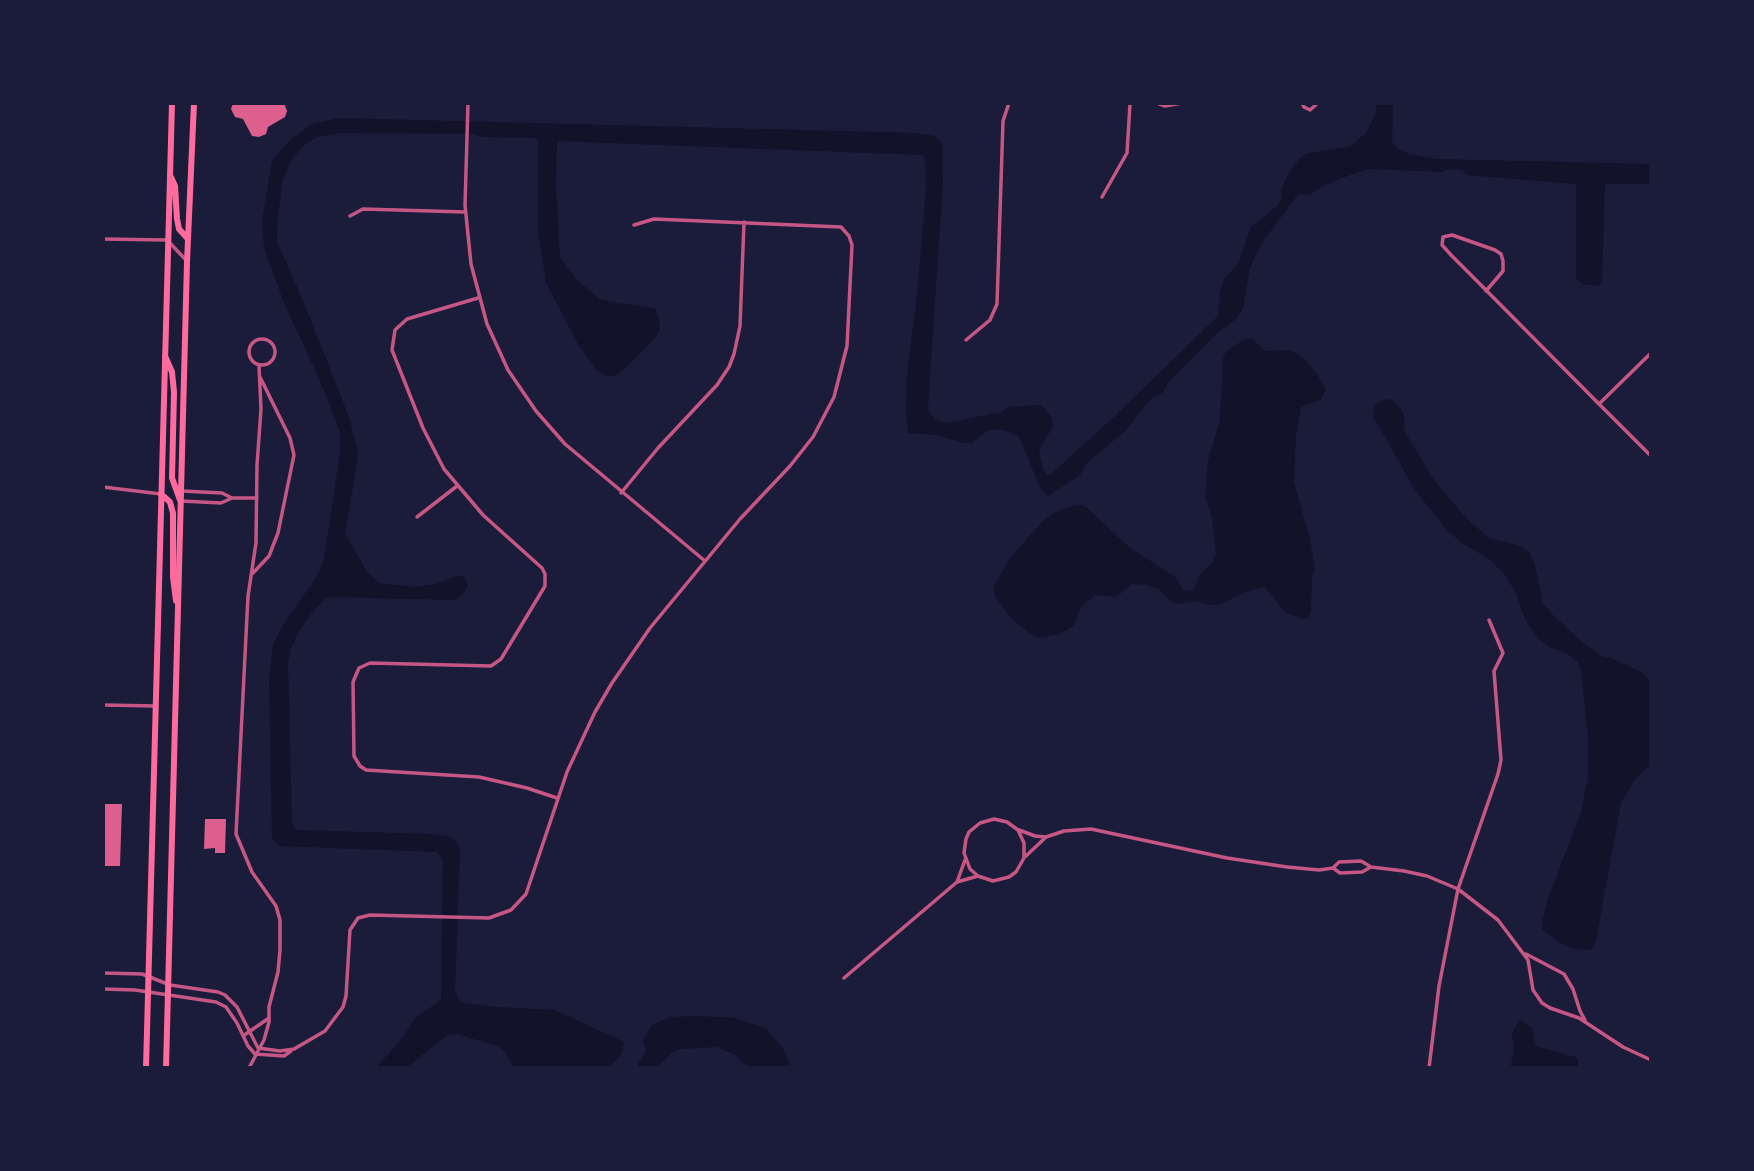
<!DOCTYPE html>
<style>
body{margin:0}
#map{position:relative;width:1754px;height:1171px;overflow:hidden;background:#1b1b3a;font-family:Literata,serif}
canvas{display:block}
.frame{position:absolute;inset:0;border:105px solid #1b1b3a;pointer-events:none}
</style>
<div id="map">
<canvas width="1754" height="1171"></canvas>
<div class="frame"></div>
</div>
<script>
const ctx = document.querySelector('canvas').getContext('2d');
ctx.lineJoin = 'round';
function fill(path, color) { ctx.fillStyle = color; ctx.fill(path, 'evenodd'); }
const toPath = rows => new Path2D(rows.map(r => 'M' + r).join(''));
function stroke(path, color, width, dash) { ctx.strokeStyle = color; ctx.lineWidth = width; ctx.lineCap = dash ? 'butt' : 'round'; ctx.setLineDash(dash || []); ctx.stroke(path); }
fill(toPath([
 [1377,103,1393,103,1392,142,1398,149,1409,154,1436,159,1651,164,1651,184,1605,184,1602,280,1599,286,1582,284,1576,279,1576,184,1466,175,1462,170,1449,169,1443,172,1370,169,1355,173,1325,185,1309,195,1300,194,1296,197,1261,244,1250,268,1243,309,1235,320,1218,332,1169,382,1162,393,1154,397,1142,409,1126,430,1086,464,1080,475,1048,496,1040,487,1019,437,1004,430,988,430,972,443,963,443,937,435,908,433,906,410,907,375,917,295,926,186,925,162,923,155,557,141,556,185,560,257,578,281,601,300,656,309,659,319,660,331,652,341,623,370,614,376,607,376,597,370,579,346,546,282,538,231,538,142,534,138,484,137,472,134,338,133,317,137,303,146,290,162,282,183,277,226,277,242,302,298,347,412,355,439,358,452,356,469,345,534,366,570,379,583,415,587,435,584,461,575,465,578,468,586,463,594,455,600,331,597,325,599,314,610,299,631,291,648,288,663,292,824,297,830,430,834,447,836,455,840,460,849,455,989,458,999,464,1003,496,1007,555,1010,624,1042,621,1055,608,1068,514,1068,503,1050,497,1046,457,1034,446,1036,406,1068,376,1068,403,1037,415,1018,441,1000,443,859,437,852,280,846,272,839,269,678,273,645,281,628,318,575,324,559,340,454,340,431,321,383,285,305,264,248,262,220,272,161,289,141,312,124,339,118,917,133,934,136,942,142,943,180,928,409,934,419,946,423,1002,412,1008,407,1041,405,1051,416,1053,426,1039,451,1043,469,1046,475,1050,475,1117,414,1218,316,1220,292,1224,279,1238,264,1251,227,1277,206,1282,198,1281,190,1289,172,1300,158,1308,153,1350,147,1366,133,1375,115],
 [1247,338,1253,339,1265,351,1290,350,1303,358,1315,371,1326,390,1320,400,1306,404,1301,408,1296,435,1294,482,1310,539,1315,569,1312,577,1311,612,1308,618,1301,619,1285,612,1265,587,1248,591,1220,604,1210,605,1194,601,1178,604,1171,602,1159,589,1148,585,1132,584,1116,597,1095,595,1082,605,1074,625,1060,634,1038,638,1028,632,1009,616,998,601,994,593,994,585,1012,556,1042,522,1057,511,1073,506,1081,505,1086,507,1129,547,1175,577,1183,590,1191,591,1195,588,1198,577,1212,563,1216,554,1212,517,1205,498,1208,461,1220,420,1223,359,1226,351],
 [1387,399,1394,401,1404,414,1405,432,1415,449,1437,484,1470,522,1489,538,1520,546,1530,553,1535,565,1543,603,1553,615,1583,643,1601,656,1611,658,1639,671,1651,681,1651,765,1636,778,1621,802,1596,941,1591,950,1573,949,1559,942,1542,929,1542,922,1548,899,1581,812,1588,776,1588,738,1581,670,1578,663,1568,654,1549,647,1538,638,1525,619,1516,594,1506,576,1489,559,1462,543,1449,532,1415,490,1374,418,1373,412,1376,404],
 [697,1016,735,1018,765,1028,782,1047,792,1068,749,1068,734,1054,716,1047,681,1049,673,1052,656,1068,638,1068,638,1063,646,1052,643,1039,653,1024,671,1017],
 [1522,1020,1532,1028,1536,1046,1575,1057,1578,1059,1578,1068,1510,1068,1514,1052,1512,1034,1519,1021]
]), '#12122b');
fill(toPath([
 [233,103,284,103,287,111,285,117,268,127,266,134,259,137,252,136,243,119,235,117,231,109],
 [103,804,122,804,120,866,103,866],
 [205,819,226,819,225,853,215,853,215,848,204,849]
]), '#dd5f8e');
stroke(toPath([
 [468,103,465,205,471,264,487,324,508,370,536,411,565,444,705,561],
 [1127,103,1138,103],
 [1157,103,1165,106,1182,103],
 [1302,103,1304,107,1310,110,1318,103],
 [1102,197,1127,153,1130,104],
 [350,216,363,209,465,212],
 [103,239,167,240,186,260],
 [1486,291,1503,271,1503,261,1501,254,1495,250,1452,235,1443,237,1442,245,1452,256,1471,275,1599,404,1651,456],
 [478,298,407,319,395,330,392,350,423,428,444,469,483,515,542,568,545,574,545,586,501,659,491,666,370,663,359,668,353,682,354,756,360,766,366,770,479,777,527,788,557,798],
 '249 352a13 13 0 1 1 26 0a13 13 0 1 1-26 0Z',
 [966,340,990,320,997,304,1003,121,1009,103],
 [1599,404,1651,353],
 [103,487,161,494],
 [182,491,222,493,232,498],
 [621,493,658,448,717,385,729,367,734,354,740,326,744,222],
 [181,501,221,503,232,498,257,498],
 [417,517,457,486],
 [253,573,269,556,278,533,294,455,290,438,260,377],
 [103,705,156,706],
 [1019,830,1035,836,1046,837,1026,856],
 [1046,837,1064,831,1091,829,1227,858,1287,867,1319,870,1333,868,1340,873,1362,872,1371,867],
 [965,860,957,882,978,876,993,881,1009,877,1016,872,1024,858,1024,843,1018,830,1007,822,994,819,980,823,969,832,966,839,964,853,970,869,978,876],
 [1333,868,1339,862,1361,861,1371,867,1404,871,1427,876,1458,889,1498,920,1528,960,1533,990,1542,1003,1550,1008,1579,1018,1623,1047,1651,1060],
 [1526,954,1564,974,1573,989,1580,1011,1585,1020],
 [103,973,142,974,170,985,218,992,225,995,237,1007,258,1048,280,1051,294,1049,325,1031,343,1007,346,996,350,930,358,918,370,915,489,918,511,910,526,894,567,772,595,712,612,683,650,628,740,519,790,466,813,437,834,397,847,346,852,245,849,236,841,227,654,219,634,225],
 [844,978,957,882],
 [103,989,135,990,216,1002,226,1007,237,1023,248,1046,255,1054,284,1056,291,1051],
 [243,1036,269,1018],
 [249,1068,264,1040,269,1022,269,1007,278,972,280,950,280,920,276,906,252,872,236,834,248,596,256,543,257,465,261,409,259,366],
 [1429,1068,1439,986,1458,889,1498,774,1501,760,1494,671,1503,653,1489,620]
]), '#c65784', 3.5);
stroke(toPath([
 [171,177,175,186,177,219,179,229,188,239],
 [165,356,172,372,174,392,172,478,180,500],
 [161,494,170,502,173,513,173,577,176,601],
 [146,1068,172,103],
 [166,1068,187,262,194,103]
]), '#ff6b9d', 6);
</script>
